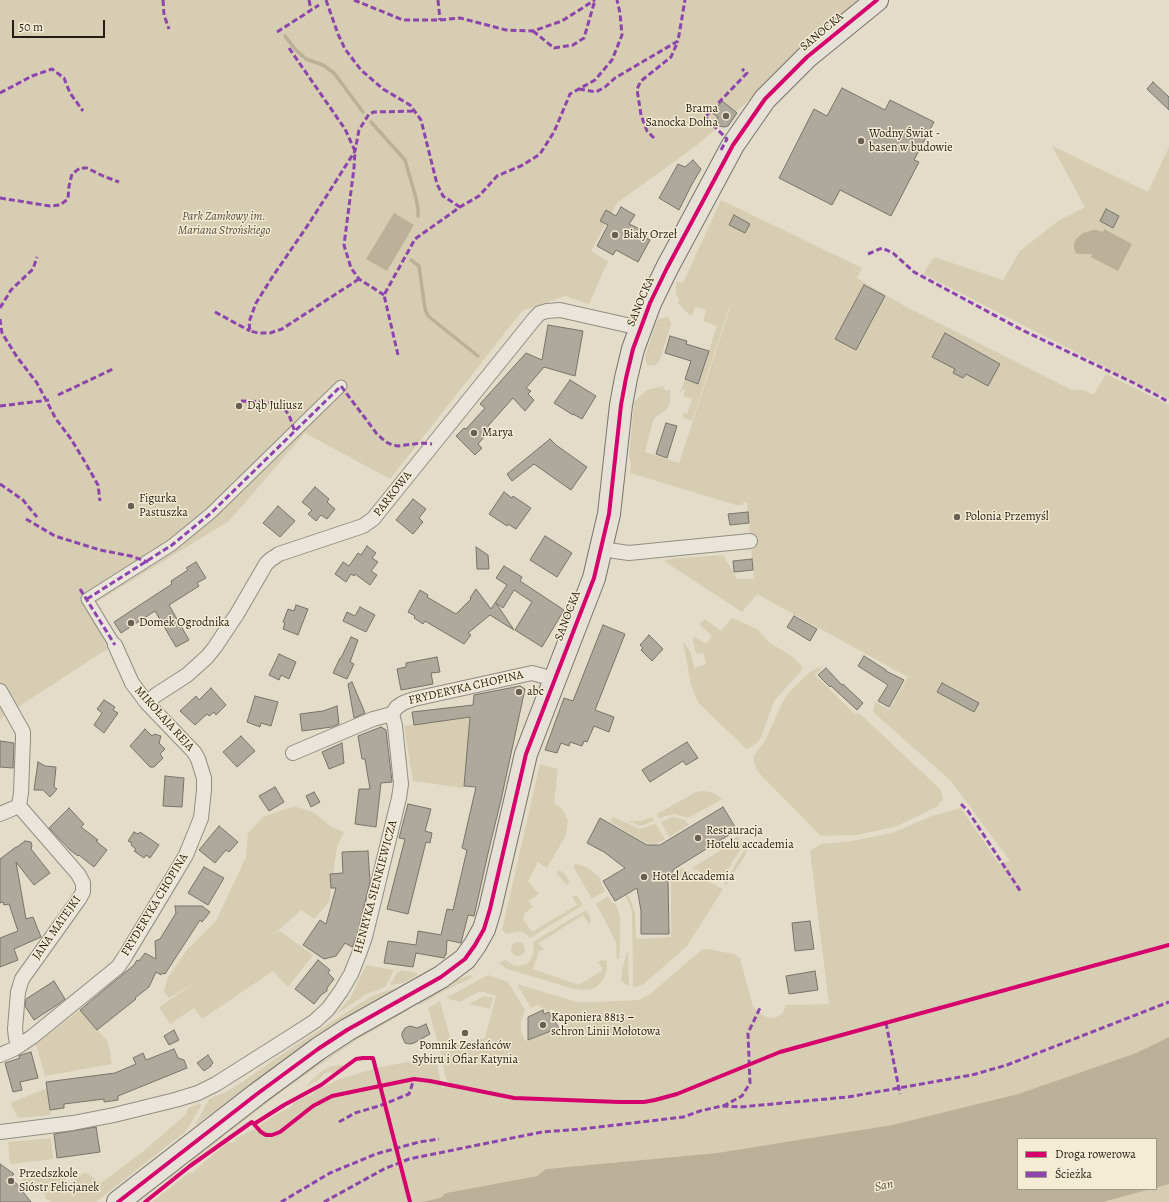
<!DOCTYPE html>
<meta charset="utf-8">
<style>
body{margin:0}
#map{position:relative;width:1169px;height:1202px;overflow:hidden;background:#e3dcc8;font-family:Alegreya,serif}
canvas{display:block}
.legend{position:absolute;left:1017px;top:1138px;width:140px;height:52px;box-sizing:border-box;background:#f4ecd4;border:1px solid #a19987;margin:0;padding:5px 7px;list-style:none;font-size:12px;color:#251d14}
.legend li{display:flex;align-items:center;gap:8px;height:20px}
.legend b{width:20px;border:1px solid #a19987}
.scale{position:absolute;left:12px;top:20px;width:93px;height:18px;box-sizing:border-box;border:2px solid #251d14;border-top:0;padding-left:5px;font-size:12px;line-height:14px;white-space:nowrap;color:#251d14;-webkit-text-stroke:3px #f4ecd4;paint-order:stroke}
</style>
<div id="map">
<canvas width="1169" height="1202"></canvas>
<ul class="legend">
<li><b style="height:5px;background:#d6006c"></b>Droga rowerowa</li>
<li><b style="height:5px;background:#8e44ad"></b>Ścieżka</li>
</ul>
<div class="scale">50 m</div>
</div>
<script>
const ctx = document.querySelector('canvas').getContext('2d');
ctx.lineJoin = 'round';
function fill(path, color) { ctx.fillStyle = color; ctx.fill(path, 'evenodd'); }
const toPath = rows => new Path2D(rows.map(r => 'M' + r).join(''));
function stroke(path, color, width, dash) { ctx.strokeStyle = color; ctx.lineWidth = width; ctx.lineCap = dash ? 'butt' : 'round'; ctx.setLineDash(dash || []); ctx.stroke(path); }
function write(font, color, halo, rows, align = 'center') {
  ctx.font = font + ' Alegreya,serif'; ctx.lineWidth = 3; ctx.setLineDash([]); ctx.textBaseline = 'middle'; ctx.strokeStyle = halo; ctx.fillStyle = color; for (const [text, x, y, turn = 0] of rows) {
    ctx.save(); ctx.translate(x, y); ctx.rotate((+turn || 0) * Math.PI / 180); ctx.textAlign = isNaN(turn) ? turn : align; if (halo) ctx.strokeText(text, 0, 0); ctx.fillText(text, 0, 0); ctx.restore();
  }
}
fill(toPath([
 [0,0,867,0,697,145,617,203,591,251,608,261,589,304,565,296,522,311,390,479,305,433,229,521,95,603,118,642,1,718,0,723],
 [1052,146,1148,192,1169,147,1169,399,1101,365,923,274,934,257,1003,280,1020,251,1058,221,1085,207],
 [721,200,862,268,857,278,903,305,1072,390,1084,390,1093,395,1106,374,1169,405,1169,1037,1136,1053,1018,1094,892,1125,717,1153,546,1169,537,1176,446,1193,440,1198,421,1202,152,1202,189,1173,193,1173,195,1171,196,1169,228,1142,232,1143,235,1141,236,1138,253,1130,272,1117,292,1106,294,1102,313,1094,318,1089,340,1079,380,1067,436,1057,442,1090,448,1082,445,1075,441,1054,428,1008,440,1001,452,1044,485,1038,496,996,480,991,460,1002,446,998,488,975,508,982,525,1010,521,1021,521,1028,522,1035,526,1041,561,1029,565,1026,558,1014,552,1009,547,1011,544,1007,541,1008,538,1005,531,1008,517,984,577,1002,596,1002,639,1000,650,994,699,952,703,949,707,949,734,954,740,958,753,1007,762,1015,769,1018,777,1017,783,1013,786,1005,829,1004,810,851,821,844,852,841,892,833,932,816,961,808,999,864,1010,861,951,781,873,712,875,702,889,710,908,677,757,594,742,612,664,561,669,559,723,555,737,579,754,579,747,502,743,502,743,505,736,505,630,473,631,464,629,457,634,402,647,390,664,386,663,389,668,391,669,389,670,390,670,404,668,408,656,417,653,421,645,452,679,463,731,306,730,306,692,421,683,418,682,413,687,414,692,399,683,396,685,390,682,390,681,393,680,392,685,379,698,384,717,326,703,321,706,310,695,307,692,316,685,311,678,303,679,300,676,294,676,282,683,283],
 [668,317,670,320,671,324,660,360,656,365,650,366,647,364,646,362,645,356,656,324,659,319],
 [732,618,757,629,770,643,793,657,800,664,803,669,774,701,762,735,758,742,747,749,716,720,698,702,691,685,683,641,691,653,694,668,706,664,704,654,696,653,693,641,693,636,706,644,712,636,699,624,705,619,721,631],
 [823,667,815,675,855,714,859,713,940,789,943,798,938,806,897,826,857,835,821,836,757,771,753,757,765,741,783,701,792,689,810,672,817,668],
 [471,717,464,788,413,781,404,726],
 [540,764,558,769,554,803,562,809,568,820,566,835,547,868,538,862,528,881,539,894,528,901,533,907,525,913,523,919,532,932,577,905,572,896,577,896,583,905,530,938,527,935,522,932,516,932,507,934,502,930],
 [704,791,714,793,722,799,688,818,675,814,665,816,659,819,657,814,696,792],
 [294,806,313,812,330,826,344,832,337,847,329,902,314,919,301,910,279,930,270,935,280,931,313,955,288,987,273,971,202,1019,194,1008,170,1024,159,1007,253,944,193,984,169,998,164,992,167,979,187,950,216,921,246,857,248,833,263,817],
 [613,817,640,829,656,824,665,839,658,843,648,844,610,822],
 [652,817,654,821,640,826,628,821,641,821],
 [673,817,685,820,689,825,669,837,661,822],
 [738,836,743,845,720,882,692,868,723,849,720,844,725,841,727,842],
 [747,848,746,854,726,885,724,884,743,852],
 [577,864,588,868,597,875,601,880,600,881,605,891,592,899,574,868,574,865],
 [681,868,723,889,687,946,644,984,639,986,633,987,632,911,626,897,628,895,632,903,635,913,636,939,671,937,671,881,676,871],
 [559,870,564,873,570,882,567,885,556,873],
 [608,896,613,904,615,903,620,916,620,947,619,959,617,959,616,943,611,932,596,904],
 [586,910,590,917,591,922,589,924,583,915,539,943,544,950,539,951,533,969,579,985,603,970,598,962,603,960,607,961,607,970,603,980,596,987,589,990,574,989,507,969,499,963,505,960,513,965,519,966,527,964,531,959,534,952,533,942],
 '511 949a7 7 0 1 1 14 0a7 7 0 1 1-14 0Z',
 [628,950,629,985,626,985,621,980,622,970],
 [366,965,394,970,385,987,365,995,336,1014,350,998,359,980],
 [401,970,417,973,417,975,404,983,390,985,396,974],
 [469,975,473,977,446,990,420,1005,417,1004,415,1002,418,1000,454,981],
 [396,988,308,1043,247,1089,195,1125,209,1099,228,1091,244,1081,284,1053,370,997,380,993],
 [484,996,493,998,490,1009,469,1004],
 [407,1006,409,1010,360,1038,318,1066,280,1093,231,1131,228,1130,225,1131,223,1137,191,1162,187,1161,182,1164,182,1168,168,1180,178,1165,328,1052],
 [80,1010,108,1042,112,1064,45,1076,36,1044],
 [346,1065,333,1073,328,1072,323,1074,320,1079,305,1087,318,1074,324,1070,332,1066],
 [47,1088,51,1115,18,1118,10,1103],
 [200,1103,201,1106,186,1131,96,1202,52,1202,45,1198,46,1196,39,1189,28,1184,21,1179,42,1175,43,1179,63,1175,68,1184,50,1195,69,1184,85,1172,101,1183,145,1150,186,1114,188,1108],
 [51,1138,53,1159,10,1164,8,1142],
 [1169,1184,1169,1202,1103,1202,1151,1189,1156,1189,1156,1188]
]), '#d6cdb2');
fill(toPath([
 [394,213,414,225,387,271,366,259],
 [1104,229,1132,244,1118,271,1091,257,1092,254,1079,254,1076,253,1074,248,1074,244,1076,239,1083,233,1093,230,1097,230,1103,232],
 [1169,1037,1169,1184,1156,1188,1156,1139,1018,1139,1018,1189,1151,1189,1103,1202,421,1202,440,1198,446,1193,537,1176,546,1169,717,1153,892,1125,1018,1094,1136,1053]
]), '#bbb198');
stroke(toPath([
 [285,36,295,49,306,59,323,65,334,73,363,112],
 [371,122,405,160,416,198,418,209,418,216],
 [411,260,419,266,425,309,428,316,478,356]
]), '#bbb198', 3.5);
const building = toPath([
 [1153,82,1169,97,1169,110,1147,89,1153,82],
 [842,88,885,110,890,100,934,122,914,160,919,162,891,216,840,190,832,205,779,178,814,109,827,116,842,88],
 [722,101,737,113,728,126,724,127,719,126,717,116,712,113,722,101],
 [693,160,701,169,692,184,679,210,659,198,678,164,685,167,693,160],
 [621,207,635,215,629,224,642,230,641,233,646,235,644,237,650,240,638,262,616,250,613,255,597,246,608,225,600,221,606,210,616,216,621,207],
 [1106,209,1119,216,1113,228,1100,221,1106,209],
 [734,215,750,224,745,233,729,225,734,215],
 [864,285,885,296,856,350,835,339,864,285],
 [548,325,583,331,575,376,544,367,526,388,531,391,528,394,534,400,525,411,513,398,488,426,491,429,478,444,482,448,475,455,456,436,464,428,466,429,485,408,480,404,526,353,542,360,548,325],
 [945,333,1000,364,988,386,966,374,963,378,953,373,955,369,932,357,945,333],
 [670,336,687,341,686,344,709,351,698,384,685,379,691,361,665,353,670,336],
 [570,380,596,396,582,419,573,414,573,415,554,403,570,380],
 [666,423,677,426,667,458,656,454,666,423],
 [550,439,556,445,587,467,571,490,534,464,512,481,507,474,550,439],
 [315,487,329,499,327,502,335,509,327,519,321,515,316,521,308,514,312,510,302,502,315,487],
 [504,492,512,498,513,496,531,508,516,529,508,524,507,526,489,514,504,492],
 [413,499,426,509,419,518,423,522,413,534,396,520,413,499],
 [278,506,295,521,280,537,263,523,278,506],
 [748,512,749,523,730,525,728,514,748,512],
 [545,536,572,553,557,577,530,560,545,536],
 [367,546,376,553,372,558,378,562,371,571,377,575,370,585,355,574,354,576,351,574,346,582,335,574,343,562,349,566,358,553,361,555,367,546],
 [476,547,488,555,489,569,477,569,476,547],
 [752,559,753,570,734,572,733,561,752,559],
 [196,562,206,578,197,583,199,586,169,605,189,640,176,647,155,611,121,633,114,622,172,584,171,581,188,570,186,568,196,562],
 [504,566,522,577,520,581,564,610,542,647,515,630,532,602,514,590,503,608,496,603,514,630,490,615,468,633,471,635,464,644,425,621,423,624,414,618,415,616,408,612,420,590,428,595,427,597,456,614,471,599,470,598,476,589,491,609,507,585,496,578,504,566],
 [296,605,308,609,298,635,283,629,285,623,283,622,288,609,294,611,296,605],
 [360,607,375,615,366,632,343,621,347,612,355,616,360,607],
 [794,616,817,629,810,641,787,627,794,616],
 [603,625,625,634,595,710,614,717,609,732,594,726,587,742,584,741,582,746,570,742,569,746,561,743,557,753,545,750,564,698,573,701,603,625],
 [649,635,663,649,652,661,641,650,643,648,640,645,649,635],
 [351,637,358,640,350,662,354,664,347,679,333,673,340,658,341,658,351,637],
 [279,654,296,662,289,679,281,675,279,680,269,675,279,654],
 [864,656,886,670,886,671,904,680,889,707,878,701,888,685,858,666,864,656],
 [437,657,440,672,431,673,433,684,401,690,397,669,406,667,406,663,437,657],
 [826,668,842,685,843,684,863,703,857,710,831,686,830,687,818,675,826,668],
 [352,682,365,713,354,718,348,684,352,682],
 [942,683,979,703,974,712,937,692,942,683],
 [520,686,525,689,501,800,489,849,474,916,468,915,461,943,447,940,446,955,445,955,444,958,416,953,413,967,384,963,388,941,416,945,418,931,441,935,447,909,453,910,467,850,462,848,476,787,464,786,470,717,414,725,412,712,473,705,474,695,520,686],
 [211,688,226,705,216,715,214,712,209,716,207,714,195,725,180,711,196,696,199,700,211,688],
 [255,696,278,702,271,726,261,723,260,727,247,722,255,696],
 [104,700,115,707,113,710,118,713,104,733,94,725,102,713,97,709,104,700],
 [337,706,339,724,332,727,302,731,300,714,323,711,337,706],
 [381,727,386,730,392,782,381,783,376,827,355,824,359,789,370,789,365,759,362,759,358,736,381,727],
 [145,729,152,736,154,734,161,736,159,743,165,749,160,754,163,758,154,767,150,767,130,746,145,729],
 [241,736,255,751,237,767,223,752,241,736],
 [0,741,14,743,13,768,0,767,0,741],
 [687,742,698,758,686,765,683,761,650,782,642,770,687,742],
 [342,743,344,763,329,769,322,752,342,743],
 [38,762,45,766,56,767,54,787,57,789,50,797,43,790,34,790,38,762],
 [165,776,184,778,182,807,163,806,165,776],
 [275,787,284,802,269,811,259,796,275,787],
 [314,792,320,802,311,807,306,796,314,792],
 [408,804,431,809,425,831,432,833,430,843,426,842,408,914,387,909,405,839,399,838,408,804],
 [723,807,737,830,674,869,668,880,669,934,641,934,641,911,637,888,615,901,603,881,625,868,604,852,587,843,600,818,647,845,660,845,723,807],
 [69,808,84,824,81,827,98,840,96,841,107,850,94,867,79,855,78,856,70,850,49,828,69,808],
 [219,826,238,842,229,852,226,850,215,863,199,850,219,826],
 [134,832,138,834,140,832,159,845,150,858,146,855,144,858,134,851,136,849,131,845,132,843,128,841,134,832],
 [25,841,31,842,32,846,31,849,50,873,34,885,16,862,26,919,33,917,41,937,14,949,18,960,0,967,0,938,18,931,9,904,4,905,3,902,0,903,0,859,16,847,17,847,25,841],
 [368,851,370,882,357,935,353,946,352,947,345,943,336,956,324,959,303,945,320,920,326,924,336,888,331,888,330,874,343,873,342,852,368,851],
 [204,867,224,878,208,905,188,893,204,867],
 [175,906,202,906,210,912,202,922,200,920,165,974,162,973,161,975,156,972,149,987,135,998,136,999,97,1030,80,1010,134,965,137,960,139,961,145,953,156,959,155,941,160,939,176,913,175,906],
 [810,921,814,949,795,951,792,923,810,921],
 [318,960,330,970,328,973,334,979,327,988,327,991,321,995,314,1004,295,989,318,960],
 [815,971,818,990,789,994,786,976,815,971],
 [54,981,65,999,57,1005,34,1020,25,1006,26,999,54,981],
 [543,1010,544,1014,549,1012,559,1028,528,1040,528,1017,543,1010],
 [426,1024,430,1034,414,1043,410,1044,405,1043,402,1036,402,1033,405,1028,410,1026,417,1028,426,1024],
 [174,1030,179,1040,169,1045,164,1036,174,1030],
 [174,1049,178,1058,184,1060,187,1068,118,1096,118,1100,104,1102,104,1099,64,1104,64,1108,50,1110,46,1082,115,1073,136,1064,133,1058,143,1053,146,1060,174,1049],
 [31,1052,38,1078,20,1082,22,1090,13,1092,5,1063,20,1058,19,1056,21,1055,31,1052],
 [208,1055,213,1063,211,1065,211,1066,204,1071,197,1063,208,1055],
 [96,1127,100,1152,57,1158,54,1134,96,1127],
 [0,1164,14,1174,11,1177,31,1202,0,1202,0,1164]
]);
fill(building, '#aea99b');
stroke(building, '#777368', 1);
const pedestrian = toPath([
 [115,645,87,599,172,545,211,513,341,386]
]);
const minor = toPath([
 [601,549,629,553,750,541],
 [0,691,23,732,23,738,21,793,19,806],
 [147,703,156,695,187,675,207,657,215,647,237,614,266,564,270,560,279,554,363,526,373,519,535,318,540,313,547,311,560,310,640,328],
 [293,753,373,719,392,714,397,707,403,703,414,699,532,673,554,679],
 [19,806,78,874,83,883,83,892,79,899,22,979,18,992,15,1029,16,1038,19,1046],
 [0,814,19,806],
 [0,1055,14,1049,32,1037,118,967,126,955,173,877,186,855,201,818,204,790,204,778,198,759,194,752,147,703,132,683,115,645],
 [0,1132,73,1123,114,1115,175,1100,198,1093,216,1084,295,1034,315,1021,328,1009,341,991,351,974,359,954,365,937,399,798,401,784,395,726,392,714]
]);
const primary = toPath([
 [118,1202,257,1094,318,1049,347,1030,441,977,465,959,475,945,484,929,490,909,526,754,594,578,609,514,621,405,626,378,633,349,650,303,667,268,733,145,765,99,807,57,877,0]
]);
stroke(pedestrian, '#928d80', 13);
stroke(minor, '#928d80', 16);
stroke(primary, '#777368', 24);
stroke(pedestrian, '#e9e5db', 11);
stroke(minor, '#e9e5db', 14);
stroke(primary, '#e5e1d6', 22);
stroke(toPath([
 [163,0,164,15,169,29],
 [309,0,311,10],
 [326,0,338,34,345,49,361,70,383,89,410,105,421,120,437,184,443,196,460,207],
 [354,0,403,20,440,20,460,18,506,30,533,31,562,21,595,0],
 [438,0,440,20],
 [533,31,554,48,573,45,584,38,595,0],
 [277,32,319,5],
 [289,48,345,129,355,151,354,168,344,245,351,268,359,279,384,295],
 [579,89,596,92,605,87,615,78,678,41,685,0],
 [0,93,32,76,52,69,64,78,70,93,83,111],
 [654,138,647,131,641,115,637,89,641,81,671,57,678,41],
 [721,150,727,139,705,117,747,73,742,69],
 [0,198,50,206,60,205,68,199,69,186,72,174,80,168,87,168,103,176,119,182],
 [868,254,882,248,893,253,914,272,1022,330,1134,383,1169,402],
 [359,279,282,329,270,333,258,333,250,331,249,322,256,303,273,276,310,222,355,151,359,130,369,114,374,112,414,111],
 [0,308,11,290,33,269,37,257],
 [215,312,250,331],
 [0,319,2,333,17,357,37,383,56,419,71,439,85,462,98,485,100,501],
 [398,355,384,295,415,239,460,207,479,196,497,176,523,165,540,154,554,132,570,94,595,80,612,60,622,35,620,13,617,0],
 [58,395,113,369],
 [241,401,271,402,283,407,289,415,295,432],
 [0,406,49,400],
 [0,484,23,500,37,517],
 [26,519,55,536,100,550,131,556,148,562],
 [80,589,115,645],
 [87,599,172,545,211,513,341,386,377,434,386,442,392,445,398,446,421,443,432,444],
 [961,804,968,811,1021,892],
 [886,1023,900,1094],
 [723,1106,742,1096,750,1083,748,1033,760,1008],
 [339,1122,355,1113,379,1106,409,1094,414,1079],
 [281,1202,330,1173,376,1154,419,1142,439,1139],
 [324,1202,384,1169,409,1159,542,1132,582,1129,683,1117,700,1111,722,1106,740,1107,848,1097,972,1075,1007,1065,1169,1002]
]), '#8e44ad', 3, [6, 3]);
stroke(toPath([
 [254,1124,284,1105,321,1085,356,1059,363,1058,373,1058,410,1202],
 [118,1202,257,1094,318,1049,347,1030,441,977,465,959,475,945,484,929,490,909,526,754,594,578,609,514,621,405,626,378,633,349,650,303,667,268,733,145,765,99,807,57,877,0],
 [145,1202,190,1166,252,1122,261,1132,266,1135,272,1135,280,1132,313,1106,332,1096,414,1079,430,1081,514,1098,619,1102,644,1102,655,1100,677,1094,780,1052,1169,945]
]), '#d6006c', 4);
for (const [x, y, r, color] of [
 [726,116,4,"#686053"],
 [861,141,4,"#686053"],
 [615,235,4,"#686053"],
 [239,406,4,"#686053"],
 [474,433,4,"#686053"],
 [131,506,4,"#686053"],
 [957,517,4,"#686053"],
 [131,623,4,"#686053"],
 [519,692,4,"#686053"],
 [698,838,4,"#686053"],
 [644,877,4,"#686053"],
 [543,1025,4,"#686053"],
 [465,1033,4,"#686053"],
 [11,1181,4,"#686053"]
]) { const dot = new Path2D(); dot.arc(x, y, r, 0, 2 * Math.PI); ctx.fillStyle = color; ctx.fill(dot); stroke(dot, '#f4ecd4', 1.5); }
write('12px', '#251d14', '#f4ecd4', [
 ["SANOCKA",822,32,-40],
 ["SANOCKA",641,302,-67],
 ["PARKOWA",393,494,-52],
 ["SANOCKA",568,616,-69],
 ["FRYDERYKA CHOPINA",466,688,-13],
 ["MIKOŁAJA REJA",164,719,48],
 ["HENRYKA SIENKIEWICZA",376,887,-75],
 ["FRYDERYKA CHOPINA",155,905,-59],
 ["JANA MATEJKI",57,928,-55]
]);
write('12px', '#251d14', '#f4ecd4', [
 ["Brama",718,109,"right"],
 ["Sanocka Dolna",718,123,"right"],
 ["Wodny Świat -",869,134],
 ["basen w budowie",869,148],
 ["Biały Orzeł",623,235],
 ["Dąb Juliusz",247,406],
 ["Marya",482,433],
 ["Figurka",139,499],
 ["Pastuszka",139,513],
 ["Polonia Przemyśl",965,517],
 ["Domek Ogrodnika",139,623],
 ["abc",527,692],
 ["Restauracja",706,831],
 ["Hotelu accademia",706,845],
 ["Hotel Accademia",652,877],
 ["Kaponiera 8813 –",551,1018],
 ["schron Linii Mołotowa",551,1032],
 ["Pomnik Zesłańców",465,1046,"center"],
 ["Sybiru i Ofiar Katynia",465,1060,"center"],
 ["Przedszkole",19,1174],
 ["Sióstr Felicjanek",19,1188]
], 'left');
write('italic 12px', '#574e3e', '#f4ecd4', [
 ["Park Zamkowy im.",224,217],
 ["Mariana Strońskiego",224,231]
]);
write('italic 13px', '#5a5141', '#f4ecd4', [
 ["San",884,1186,-11]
]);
</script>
